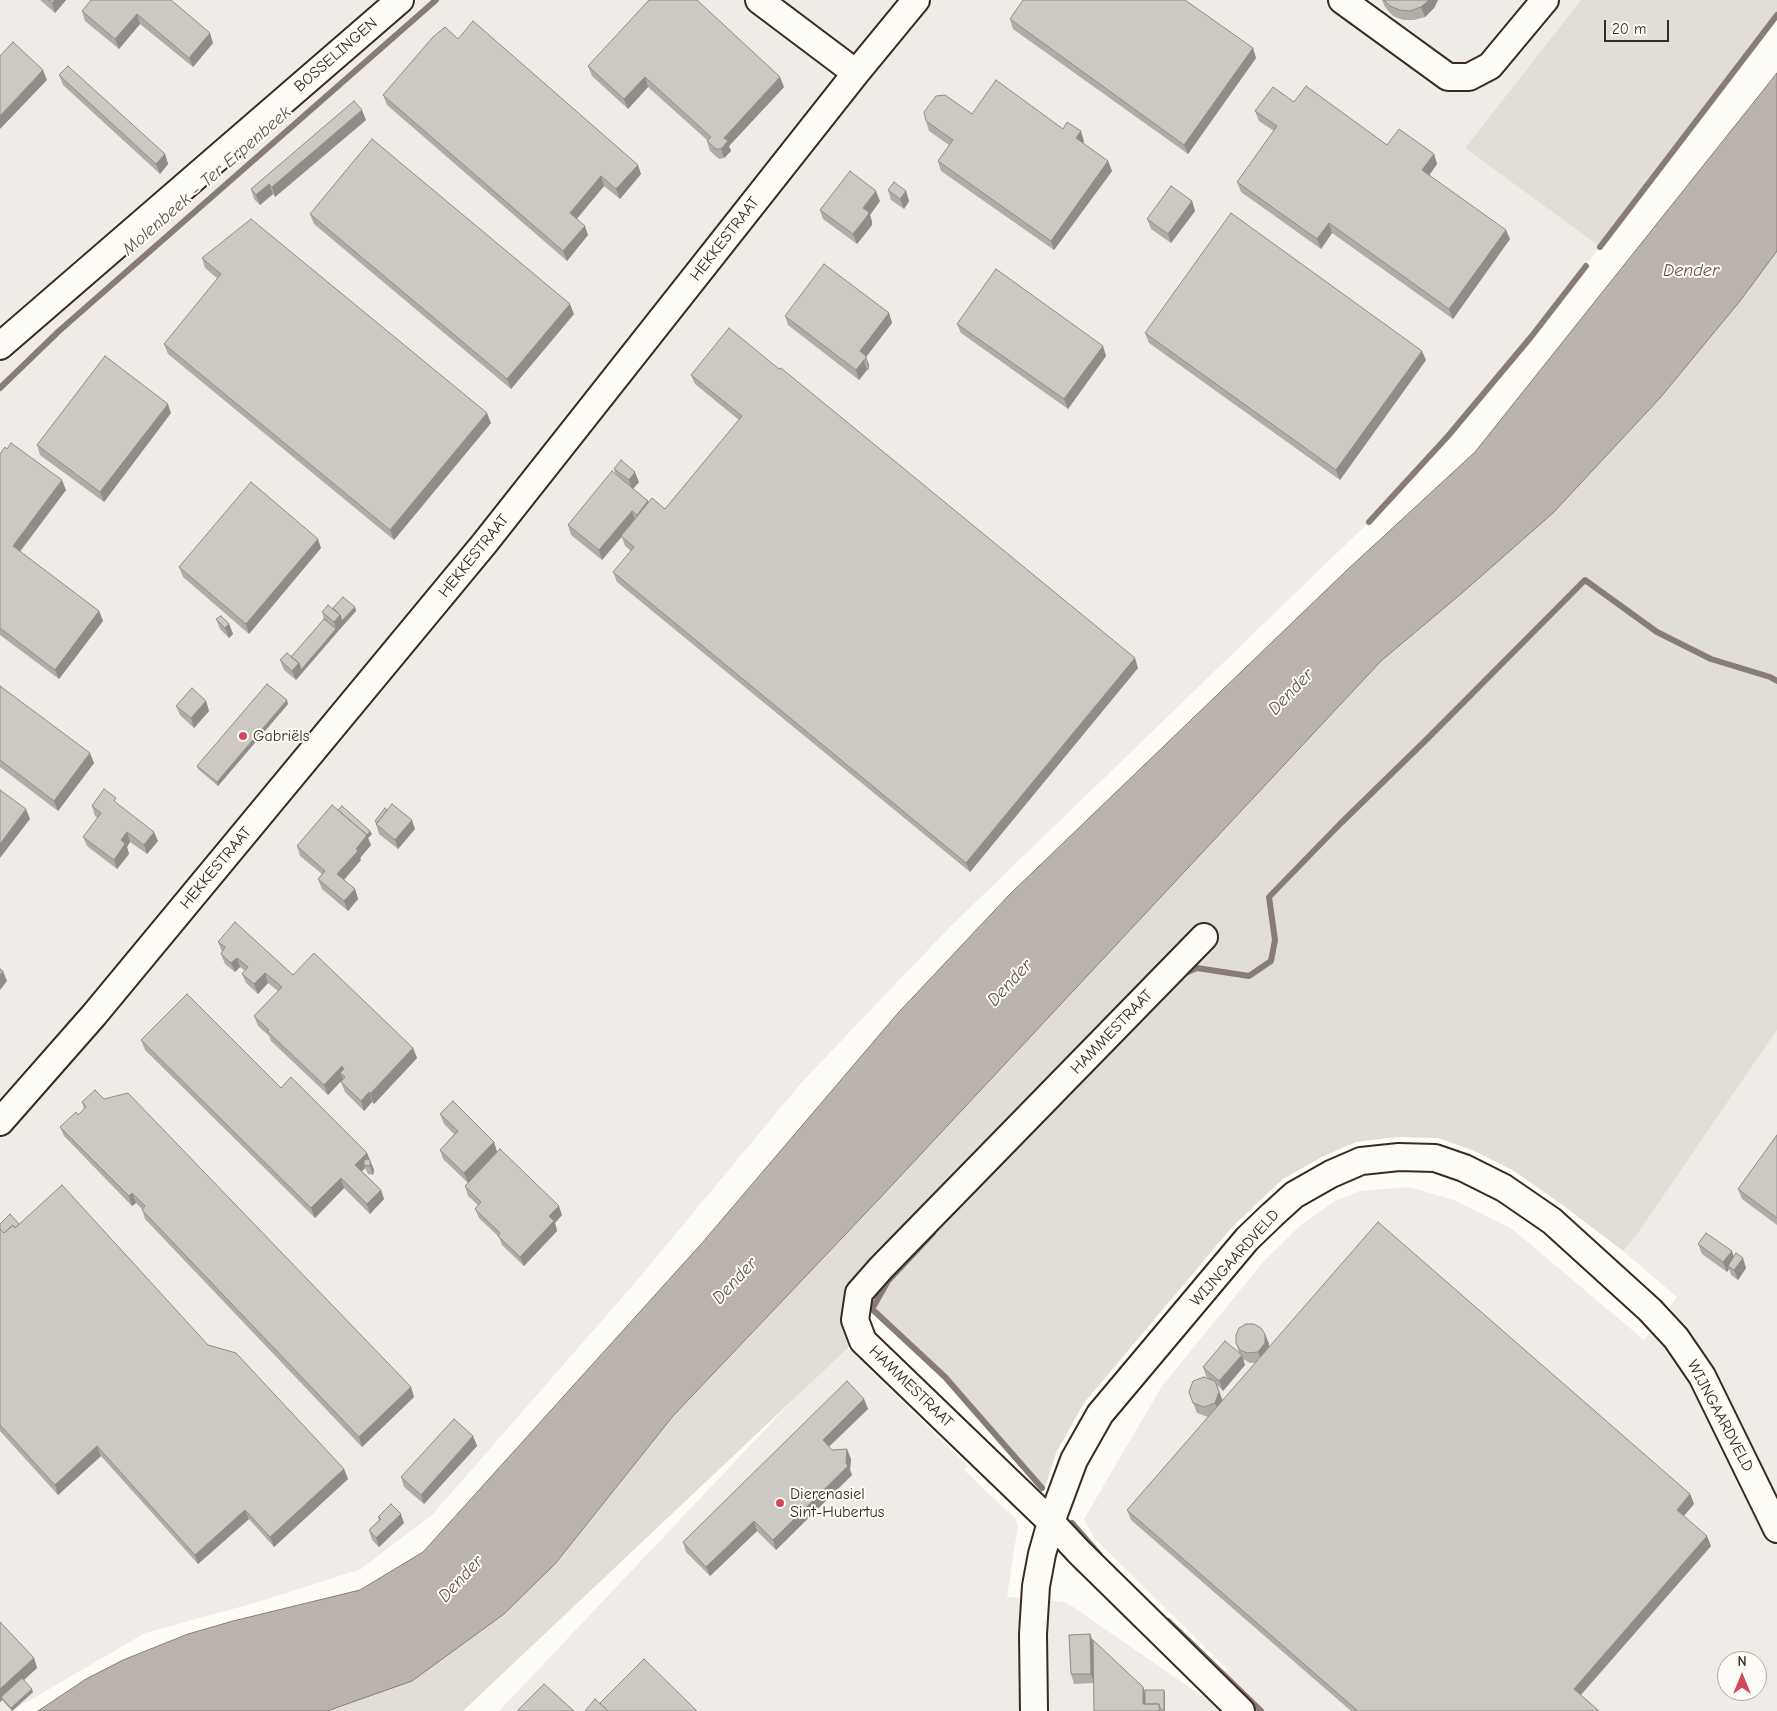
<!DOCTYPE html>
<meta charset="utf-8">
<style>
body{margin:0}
#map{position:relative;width:1777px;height:1711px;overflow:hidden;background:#fdfcf7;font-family:"Comic Neue",sans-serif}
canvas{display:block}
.north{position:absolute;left:1717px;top:1651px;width:50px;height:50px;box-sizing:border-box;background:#fdfcf7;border:1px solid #afa8a0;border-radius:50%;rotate:0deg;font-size:14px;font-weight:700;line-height:20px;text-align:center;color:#3b2a1e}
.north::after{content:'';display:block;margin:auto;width:18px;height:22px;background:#d1495b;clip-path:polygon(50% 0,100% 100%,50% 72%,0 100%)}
.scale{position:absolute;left:1604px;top:20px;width:65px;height:22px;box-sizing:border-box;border:2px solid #3b2a1e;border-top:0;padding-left:6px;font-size:15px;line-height:18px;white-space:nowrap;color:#3b2a1e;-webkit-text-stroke:4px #fdfcf7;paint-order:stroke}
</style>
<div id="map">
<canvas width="1777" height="1711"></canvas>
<div class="north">N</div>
<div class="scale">20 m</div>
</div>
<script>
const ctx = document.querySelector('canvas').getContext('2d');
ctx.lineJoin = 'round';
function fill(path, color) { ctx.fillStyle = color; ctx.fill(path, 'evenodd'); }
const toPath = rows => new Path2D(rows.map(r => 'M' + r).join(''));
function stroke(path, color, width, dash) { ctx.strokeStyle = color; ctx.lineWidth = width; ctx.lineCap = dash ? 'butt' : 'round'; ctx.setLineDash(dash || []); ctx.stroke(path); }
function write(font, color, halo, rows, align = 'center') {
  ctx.font = font + ' "Comic Neue",sans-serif'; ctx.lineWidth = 4; ctx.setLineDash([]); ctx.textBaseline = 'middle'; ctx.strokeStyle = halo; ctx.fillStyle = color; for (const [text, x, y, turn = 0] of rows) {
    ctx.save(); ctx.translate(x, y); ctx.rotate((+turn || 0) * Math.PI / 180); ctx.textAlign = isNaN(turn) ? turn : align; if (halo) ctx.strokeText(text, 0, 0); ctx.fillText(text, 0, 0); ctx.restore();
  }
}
fill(toPath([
 [0,0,1581,0,1465,148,1600,247,1531,337,1448,436,1369,522,950,927,802,1082,633,1285,433,1514,361,1569,258,1602,145,1633,20,1706,15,1711,0,1711],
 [1777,1030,1777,1711,499,1711,845,1345,968,1466,964,1470,1015,1518,1018,1525,1007,1597,1066,1602,1202,1696,1227,1669,1094,1538,1084,1519,1162,1386,1264,1261,1301,1225,1335,1201,1359,1191,1410,1187,1456,1201,1511,1228,1644,1340,1677,1297,1623,1251,1636,1236],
 [1727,1661,1757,1661,1757,1691,1727,1691]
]), '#efece7');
fill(toPath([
 [1581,0,1777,0,1777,15,1600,247,1465,148],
 [1777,247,1777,1030,1636,1236,1623,1251,1564,1206,1514,1171,1472,1150,1438,1138,1398,1137,1356,1142,1322,1157,1283,1179,1233,1226,1084,1403,1056,1453,1044,1491,945,1377,872,1310,853,1343,463,1711,327,1711,504,1614,555,1564,673,1416,880,1198,1381,661,1462,593,1553,513,1660,398,1740,301]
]), '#e1ded7');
const water = toPath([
 [1777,73,1777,251,1740,301,1660,398,1553,513,1462,593,1381,661,880,1198,673,1416,555,1564,504,1614,412,1681,327,1711,38,1711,86,1679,123,1660,188,1634,233,1621,360,1590,423,1552,702,1243,898,1013,1010,894,1347,570,1475,452,1777,73]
]);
fill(water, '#bbb4ad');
stroke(water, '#887d74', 1);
stroke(toPath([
 [1600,247,1777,15],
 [0,388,59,331,436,0],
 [1369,522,1448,436,1531,337,1586,266],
 [1183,974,1197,968,1249,976,1271,961,1275,940,1269,897,1340,824,1427,739,1585,580,1657,632,1711,659,1770,677,1777,681],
 [933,1233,888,1281,872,1309,945,1377,1042,1488],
 [1072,1523,1099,1554],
 [1168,1621,1261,1711]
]), '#887d74', 6);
const minor = toPath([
 [759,0,856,73],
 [1342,0,1448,77,1469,77,1490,66,1545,0],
 [0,346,400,0],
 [1204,937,881,1268,859,1293,855,1320,863,1341,1051,1522,1079,1552,1241,1711],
 [0,1122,94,1015,484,544,856,73,916,0],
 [1034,1711,1033,1634,1036,1586,1042,1554,1051,1522,1074,1460,1100,1414,1247,1239,1272,1215,1294,1195,1331,1174,1361,1161,1399,1157,1435,1158,1464,1168,1504,1188,1552,1221,1650,1310,1676,1338,1702,1376,1777,1529]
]);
stroke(minor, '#3b2a1e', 30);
stroke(minor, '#fdfcf7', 26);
fill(toPath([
 [40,0,66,0,55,13],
 [171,0,213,43,193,67,140,24,119,49,85,21,82,11],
 [1382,0,1438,0,1434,8,1425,17,1414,20,1403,20,1393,16,1385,7],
 [1010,19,1253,48,1256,58,1188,154,1013,29],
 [458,39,641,174,620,199,604,186,577,219,588,235,567,261,387,105,383,95],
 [588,66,784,87,729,146,731,151,724,158,719,159,710,151,707,141,707,140,648,87,628,109,592,76],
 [59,75,165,154,168,164,160,174,63,85],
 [1294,102,1387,145,1434,154,1437,164,1429,175,1510,239,1453,319,1332,233,1321,249,1241,192,1237,182,1274,131,1259,121,1255,111],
 [972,114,1063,129,1084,141,1083,143,1108,161,1112,171,1054,250,941,171,938,161,949,145,929,131,926,121],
 [366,120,275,197,273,194,260,205,254,199,251,189],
 [888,190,906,191,909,201,904,209,891,200],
 [880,201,870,215,872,222,872,225,857,244,823,219,820,210],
 [1192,201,1195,211,1171,243,1151,229,1147,219],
 [310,214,574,314,511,389,314,224],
 [202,258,491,423,394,540,168,354,164,344,218,279,205,268],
 [889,313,892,323,866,357,869,365,869,370,867,370,859,380,788,325,785,316],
 [957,324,1106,356,1068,409,961,333],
 [1145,333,1426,360,1340,480,1149,343],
 [691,375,1138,668,970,872,617,582,613,572,631,551,625,546,622,537,602,560,571,535,568,525,616,475,614,469,639,482,633,489,648,501,649,503,665,509,739,420,695,384],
 [171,413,104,502,40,455,37,445],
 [0,454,66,490,20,552,99,611,103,621,59,679,0,635],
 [321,548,249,634,183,577,179,567],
 [355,607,356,611,296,680,284,670,280,660,291,657,324,619,322,612,333,608],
 [216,619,229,624,233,634,229,638,220,629],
 [0,686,94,763,58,811,0,767],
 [206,701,209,711,194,728,180,715,176,706],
 [288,704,218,786,198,769,197,766],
 [118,805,158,841,147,854,130,842,127,847,129,854,117,869,87,846,83,837,98,818,95,816,92,806],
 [338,810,372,834,368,838,371,845,360,858,361,860,344,880,355,889,358,899,348,911,322,889,318,879,322,874,300,856,297,846],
 [387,810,415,829,398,849,379,834,375,821],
 [218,942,293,975,413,1048,417,1058,374,1104,372,1102,364,1111,345,1092,341,1082,343,1079,328,1095,271,1041,269,1036,258,1026,254,1016,278,991,268,983,258,994,246,983,242,974,245,971,240,967,235,972,225,964,221,954,222,952],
 [141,1040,281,1088,367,1153,374,1170,373,1175,368,1174,365,1168,362,1171,381,1190,384,1199,370,1214,344,1188,315,1218,145,1050],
 [104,1099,411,1387,414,1397,362,1447,145,1219,142,1209,136,1203,132,1206,64,1136,60,1127,78,1115,84,1109,82,1102],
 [440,1114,494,1142,497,1152,562,1215,555,1223,557,1231,524,1266,502,1245,499,1237,479,1218,475,1209,478,1205,468,1196,465,1186,468,1183,443,1159,440,1150,454,1134,444,1124],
 [1777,1135,1777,1225,1742,1199,1738,1189],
 [0,1224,19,1224,208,1345,344,1469,348,1479,274,1547,249,1519,198,1564,101,1456,58,1495,0,1431],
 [1698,1244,1734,1257,1746,1268,1738,1280,1731,1275,1729,1269,1727,1272,1702,1254],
 [1265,1334,1269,1344,1269,1348,1690,1494,1694,1504,1684,1516,1711,1546,1581,1695,1599,1711,1351,1711,1131,1520,1127,1510,1209,1417,1208,1417,1197,1413,1189,1392,1209,1379,1206,1376,1203,1367,1239,1353,1236,1343],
 [1243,1359,1250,1363,1256,1363,1223,1401,1217,1385,1223,1391,1245,1365],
 [864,1399,868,1409,829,1447,832,1450,851,1459,850,1470,852,1475,776,1550,757,1531,710,1576,686,1552,683,1542],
 [473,1436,477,1446,424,1504,404,1487,401,1477],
 [378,1517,404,1523,379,1547,372,1540,369,1530,379,1520],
 [0,1622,34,1658,37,1668,24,1680,33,1692,12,1711,2,1700,0,1702],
 [1090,1634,1093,1643,1143,1687,1145,1693,1165,1693,1165,1711,1094,1711,1094,1683,1074,1684,1071,1674]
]), '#b0aca7');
fill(toPath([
 [55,0,66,0,55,13,52,3],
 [1429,0,1438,0,1434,8,1425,17,1421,7],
 [137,14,140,24,119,49,115,39],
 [210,33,213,43,193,67,189,58],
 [1253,48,1256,58,1188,154,1184,145],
 [43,70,47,80,0,129,0,116],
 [645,77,648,87,628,109,624,99],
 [780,77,784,87,729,146,731,151,724,158,721,149,724,138],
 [362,110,366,120,275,197,272,187],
 [1081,131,1084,141,1080,148,1076,138],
 [165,154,168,164,160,174,156,164],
 [1434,154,1437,164,1426,180,1422,170],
 [1108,161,1112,171,1054,250,1051,241],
 [638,165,641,174,620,199,616,189],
 [601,176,604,186,573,223,570,213],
 [269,184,273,194,260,205,256,195],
 [876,191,880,201,870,215,872,222,872,225,857,244,853,234,863,208],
 [906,191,909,201,904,209,900,199],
 [1192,201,1195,211,1171,243,1168,234],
 [1329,223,1332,233,1321,249,1317,239],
 [585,226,588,235,567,261,563,251],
 [1506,230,1510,239,1453,319,1449,309],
 [570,304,574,314,511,389,507,379],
 [889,313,892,323,866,357,869,365,869,370,866,358,864,361,867,370,859,380,856,370,860,351],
 [1103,346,1106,356,1068,409,1064,399],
 [1422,351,1426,360,1340,480,1336,470],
 [168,404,171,413,104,502,100,492],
 [487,413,491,423,394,540,390,530],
 [635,472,639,482,632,490,629,480],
 [62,480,66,490,16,556,13,546],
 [648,501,652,511,641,525,637,515],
 [632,511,635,520,602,560,599,550],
 [318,539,321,548,249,634,246,624],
 [355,607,356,611,337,632,334,622,340,615],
 [99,611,103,621,59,679,55,670],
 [229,624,233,634,229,638,225,628],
 [336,629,337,632,296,680,292,671,299,663],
 [1135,658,1138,668,970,872,966,863],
 [287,700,288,704,218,786,217,782],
 [206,701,209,711,194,728,191,718],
 [90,753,94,763,58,811,54,801],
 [26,809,30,819,0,858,0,844],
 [412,820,415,829,398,849,395,840],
 [370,831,372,834,368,838,371,845,360,858,361,860,340,884,337,874],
 [127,832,130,842,127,847,129,854,117,869,114,860,121,840],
 [154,832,158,841,147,854,144,845],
 [355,889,358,899,348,911,344,901],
 [237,958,240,967,235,972,231,963],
 [3,971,7,981,0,990,0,976],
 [265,973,268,983,258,994,254,984],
 [413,1048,417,1058,374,1104,370,1094],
 [342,1066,345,1076,340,1073,343,1079,328,1095,324,1085],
 [369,1092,372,1102,364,1111,361,1101],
 [494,1142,497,1152,468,1183,464,1173],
 [367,1153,374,1170,373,1175,370,1166,364,1165,365,1168,359,1174,355,1165],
 [341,1178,344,1188,315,1218,311,1208],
 [381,1190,384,1199,370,1214,367,1204],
 [132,1193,136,1203,132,1206,129,1196],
 [559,1206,562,1215,555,1223,557,1231,524,1266,520,1257,549,1216],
 [1732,1251,1735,1261,1728,1266,1729,1269,1727,1272,1723,1262],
 [1743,1258,1746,1268,1738,1280,1734,1270],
 [1265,1334,1269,1344,1269,1352,1262,1362,1258,1352],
 [1242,1355,1245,1365,1223,1391,1219,1381],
 [411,1387,414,1397,362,1447,359,1437],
 [1219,1392,1223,1402,1219,1413,1215,1403],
 [864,1399,868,1409,826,1449,823,1440],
 [473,1436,477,1446,424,1504,421,1495],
 [97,1446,101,1456,58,1495,55,1485],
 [847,1449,851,1459,850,1470,852,1475,776,1550,773,1540,846,1463],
 [344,1469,348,1479,274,1547,270,1537],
 [1690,1494,1694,1504,1680,1520,1677,1510],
 [245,1510,249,1519,198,1564,195,1555],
 [401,1514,404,1523,379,1547,376,1538],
 [754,1521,757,1531,710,1576,706,1567],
 [1707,1536,1711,1546,1577,1699,1574,1689],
 [1090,1634,1094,1644,1094,1683,1091,1674],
 [34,1658,37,1668,3,1699,1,1697,2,1700,0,1702,0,1689],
 [1143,1687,1146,1697,1145,1710,1143,1704],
 [32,1689,33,1692,12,1711,11,1708],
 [1164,1690,1165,1693,1165,1711,1164,1710]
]), '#908c88');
const building = toPath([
 [48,0,55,0,52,3,48,0],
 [91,0,171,0,210,33,189,58,137,14,115,39,82,11,91,0],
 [649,0,697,0,780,77,724,138,728,141,721,149,716,149,707,141,711,137,645,77,624,99,588,66,649,0],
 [1023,0,1185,0,1253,48,1184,145,1010,19,1023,0],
 [1384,0,1429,0,1421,7,1410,11,1400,10,1390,6,1384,0],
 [473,21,638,165,616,189,601,176,570,213,585,226,563,251,383,95,433,37,445,27,458,39,473,21],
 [13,42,43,70,0,116,0,56,13,42],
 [68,66,165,154,156,164,59,75,68,66],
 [996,80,1063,129,1067,122,1081,131,1076,138,1108,161,1051,241,938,161,953,140,926,121,924,112,936,96,945,95,972,114,996,80],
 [1306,86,1387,145,1399,129,1434,154,1422,170,1506,230,1449,309,1329,223,1317,239,1237,182,1277,126,1255,111,1273,87,1294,102,1306,86],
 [354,101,362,110,272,187,269,184,256,195,251,189,354,101],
 [372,139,570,304,507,379,310,214,372,139],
 [850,171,876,191,863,208,869,212,868,215,853,234,820,210,850,171],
 [894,182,906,191,900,199,888,190,894,182],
 [1171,186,1192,201,1168,234,1147,219,1171,186],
 [1231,213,1422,351,1336,470,1145,333,1231,213],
 [251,219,487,413,390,530,164,344,221,274,202,258,251,219],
 [824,264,889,313,860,351,866,356,866,360,864,360,856,370,785,316,824,264],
 [996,269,1103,346,1064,399,957,324,996,269],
 [729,328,779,369,781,368,1135,658,966,863,613,572,634,547,621,536,652,498,665,509,742,416,691,375,729,328],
 [105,356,168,404,100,492,37,445,105,356],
 [11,443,62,480,13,546,99,611,55,670,0,628,0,454,5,447,7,449,11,443],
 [621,460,635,472,629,480,614,469,621,460],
 [612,471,648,501,637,515,632,511,599,550,568,525,612,471],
 [251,482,318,539,246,624,179,567,251,482],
 [343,597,355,607,342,621,340,615,333,608,343,597],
 [328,605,340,615,334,622,322,612,328,605],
 [221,616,229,624,225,628,216,619,221,616],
 [324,619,336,629,301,670,299,663,291,657,324,619],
 [287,653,299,663,292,671,280,660,287,653],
 [267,684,287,700,217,782,197,766,267,684],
 [0,686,90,753,54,801,0,760,0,686],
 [192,688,206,701,191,718,176,706,192,688],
 [104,789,116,798,114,801,154,832,144,845,127,832,121,840,125,844,114,860,83,837,101,813,92,806,104,789],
 [0,790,26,809,0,844,0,790],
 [392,804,412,820,395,840,376,824,392,804],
 [332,805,367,835,356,849,358,851,337,874,355,889,344,901,318,879,325,871,297,846,332,805],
 [342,806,370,831,367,835,338,810,342,806],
 [385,808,387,810,377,823,375,821,385,808],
 [235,922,293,975,314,953,413,1048,370,1094,369,1092,361,1101,341,1082,345,1077,340,1073,344,1069,342,1066,324,1085,267,1031,269,1030,254,1016,282,987,265,973,254,984,242,974,248,967,237,958,231,963,221,954,225,947,218,942,235,922],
 [0,969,3,971,0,976,0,969],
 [187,994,281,1088,291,1077,367,1153,355,1165,381,1190,367,1204,341,1178,311,1208,141,1040,187,994],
 [95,1090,104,1099,128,1093,411,1387,359,1437,142,1210,145,1206,132,1193,129,1196,60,1127,76,1112,78,1115,86,1107,82,1102,95,1090],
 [453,1101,494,1142,464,1173,440,1150,458,1131,440,1114,453,1101],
 [1777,1135,1777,1218,1738,1189,1777,1135],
 [500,1149,559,1206,549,1216,554,1221,520,1257,498,1236,500,1233,475,1209,481,1202,465,1186,500,1149],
 [368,1159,370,1160,370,1166,364,1165,364,1160,368,1159],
 [62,1185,208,1345,236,1353,344,1469,270,1537,245,1510,195,1555,97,1446,55,1485,0,1425,0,1229,4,1233,13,1225,15,1228,62,1185],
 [10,1214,19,1224,15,1228,13,1225,4,1233,0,1229,0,1224,10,1214],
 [1378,1222,1690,1494,1677,1510,1707,1536,1574,1689,1599,1711,1358,1711,1127,1510,1378,1222],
 [1706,1233,1732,1251,1723,1262,1698,1244,1706,1233],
 [1736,1253,1743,1258,1734,1270,1728,1266,1736,1253],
 [1246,1324,1254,1324,1261,1328,1265,1334,1265,1343,1258,1352,1247,1353,1240,1350,1236,1343,1236,1335,1239,1328,1246,1324],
 [1225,1341,1242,1355,1219,1381,1203,1367,1225,1341],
 [1204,1377,1215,1381,1219,1392,1215,1403,1204,1407,1193,1403,1189,1392,1193,1381,1204,1377],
 [847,1381,864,1399,823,1440,832,1450,847,1449,846,1463,848,1466,773,1540,754,1521,706,1567,683,1542,847,1381],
 [454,1419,473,1436,421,1495,401,1477,454,1419],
 [391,1504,401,1514,376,1538,369,1530,381,1519,378,1517,391,1504],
 [0,1622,34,1658,0,1689,0,1622],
 [1090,1634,1091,1674,1071,1674,1069,1635,1090,1634],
 [1093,1640,1143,1687,1143,1704,1159,1704,1159,1711,1094,1711,1093,1640],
 [644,1659,697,1711,608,1711,600,1703,644,1659],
 [22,1678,32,1689,11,1708,1,1697,22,1678],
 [544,1684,574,1711,517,1711,544,1684],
 [1145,1690,1164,1690,1164,1710,1161,1710,1159,1704,1145,1704,1145,1690],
 [595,1699,608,1711,585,1711,595,1699]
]);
fill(building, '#cdc8c2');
stroke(building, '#908c88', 1);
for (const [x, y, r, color] of [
 [243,736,5,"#d1495b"],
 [780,1503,5,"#d1495b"]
]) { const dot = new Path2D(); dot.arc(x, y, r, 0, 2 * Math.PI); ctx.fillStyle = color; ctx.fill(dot); stroke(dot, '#fdfcf7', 2); }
write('16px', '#3b2a1e', '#fdfcf7', [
 ["BOSSELINGEN",336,55,-41],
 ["HEKKESTRAAT",725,239,-52],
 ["HEKKESTRAAT",474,556,-51],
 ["HEKKESTRAAT",216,868,-50],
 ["HAMMESTRAAT",1112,1032,-46],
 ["WIJNGAARDVELD",1235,1258,-48],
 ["HAMMESTRAAT",911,1387,44],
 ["WIJNGAARDVELD",1720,1416,62]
]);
write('16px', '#3b2a1e', '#fdfcf7', [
 ["Gabriëls",253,736],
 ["Dierenasiel",790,1494],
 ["Sint-Hubertus",790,1512]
], 'left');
write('italic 18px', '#615349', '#fdfcf7', [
 ["Molenbeek - Ter Erpenbeek",207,181,-41],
 ["Dender",1691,271],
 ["Dender",1291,692,-46],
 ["Dender",1010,983,-47],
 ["Dender",735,1281,-47],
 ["Dender",461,1579,-47]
]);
</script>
